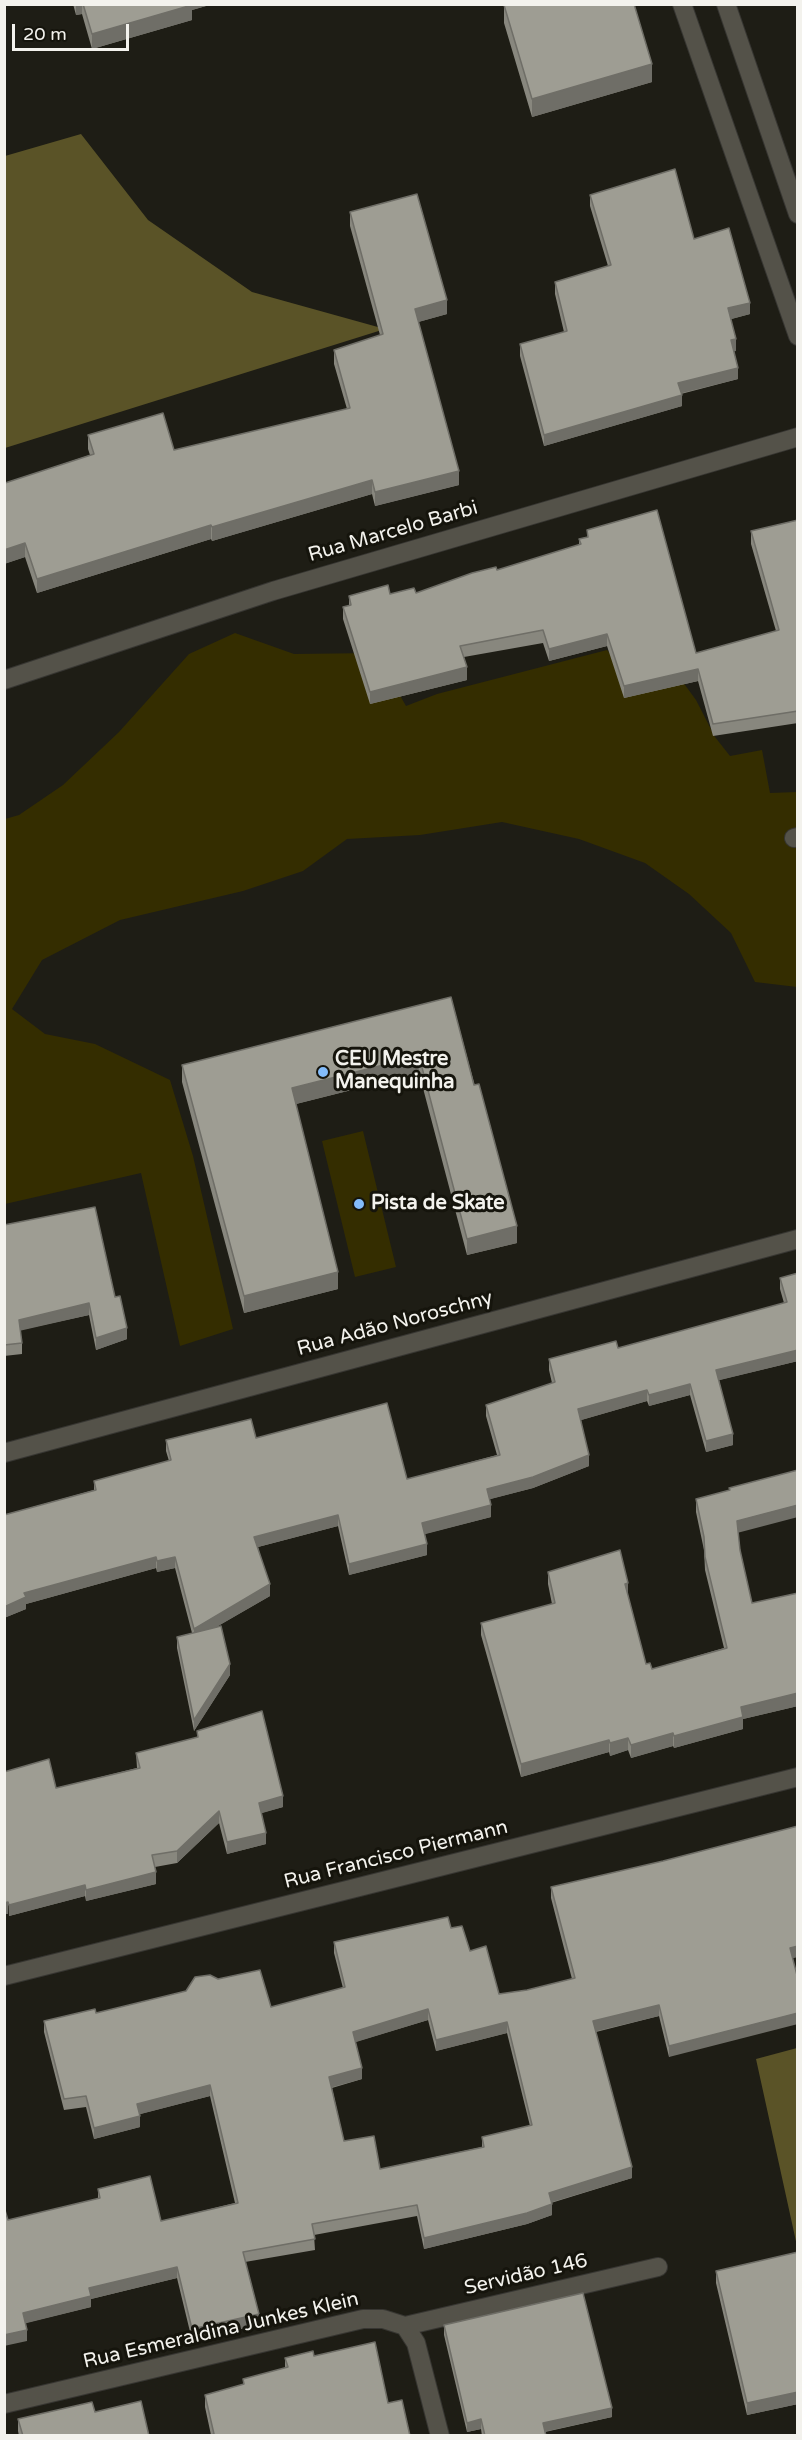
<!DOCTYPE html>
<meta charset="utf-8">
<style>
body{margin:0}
#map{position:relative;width:802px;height:2440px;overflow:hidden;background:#1e1d15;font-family:"Varela Round",sans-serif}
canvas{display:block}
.frame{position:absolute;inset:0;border:6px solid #f3f2ed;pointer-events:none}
.scale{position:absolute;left:12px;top:24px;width:117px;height:27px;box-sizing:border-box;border:3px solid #f3f2ed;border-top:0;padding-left:8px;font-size:18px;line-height:21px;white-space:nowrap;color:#f3f2ed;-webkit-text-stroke:4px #15140c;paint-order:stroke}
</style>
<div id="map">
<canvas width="802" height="2440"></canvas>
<div class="frame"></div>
<div class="scale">20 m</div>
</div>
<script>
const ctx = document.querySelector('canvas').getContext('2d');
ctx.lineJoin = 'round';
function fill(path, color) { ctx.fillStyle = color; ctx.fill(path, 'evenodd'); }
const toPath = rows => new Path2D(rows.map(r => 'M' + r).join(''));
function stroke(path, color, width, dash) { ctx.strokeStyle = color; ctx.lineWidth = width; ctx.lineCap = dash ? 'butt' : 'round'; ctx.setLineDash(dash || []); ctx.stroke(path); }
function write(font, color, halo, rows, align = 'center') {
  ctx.font = font + ' "Varela Round",sans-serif'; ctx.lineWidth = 6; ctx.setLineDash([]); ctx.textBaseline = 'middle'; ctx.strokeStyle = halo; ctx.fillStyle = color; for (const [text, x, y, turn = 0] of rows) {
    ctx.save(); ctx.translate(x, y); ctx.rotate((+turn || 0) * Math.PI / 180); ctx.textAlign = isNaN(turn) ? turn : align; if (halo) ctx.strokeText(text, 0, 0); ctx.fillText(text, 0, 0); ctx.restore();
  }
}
fill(toPath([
 [235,633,294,654,376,653,406,706,437,694,607,650,635,684,677,674,696,700,715,737,730,756,762,750,770,793,797,792,797,987,755,982,731,933,689,894,645,863,579,839,502,822,420,835,347,839,303,871,243,891,120,920,42,960,12,1009,45,1034,95,1044,170,1080,193,1156,233,1329,180,1346,141,1173,5,1204,5,819,19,815,63,785,119,732,189,654],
 [363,1131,396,1267,355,1277,322,1141]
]), '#342d00');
fill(toPath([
 [81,134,148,220,252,292,385,329,5,448,5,156],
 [797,2048,798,2048,797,2246,756,2059]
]), '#5a5327');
const minor = toPath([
 [682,4,798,336],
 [726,4,798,214],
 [794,838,798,837],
 [4,1453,798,1239],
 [4,1976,798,1777],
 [405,2326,658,2267],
 [4,2404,363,2319,383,2319,405,2326,416,2343,440,2436]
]);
const tertiary = toPath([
 [4,680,273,591,798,437]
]);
stroke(minor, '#373632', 20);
stroke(tertiary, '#373632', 20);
stroke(minor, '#545249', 18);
stroke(tertiary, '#545249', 18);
fill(toPath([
 [73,4,213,4,192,10,192,20,92,49,82,14,76,15],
 [504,5,652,82,532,117,504,23],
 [590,195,694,239,750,314,731,319,736,351,734,351,738,379,681,394,682,406,544,446,520,356,520,344,564,332,555,294,555,282,608,266,590,206],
 [350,212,447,314,418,322,459,485,375,506,372,494,212,541,211,539,37,593,25,557,4,564,4,481,5,483,90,455,88,449,88,435,174,450,347,409,334,364,334,350,380,335,350,226],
 [798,520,798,723,713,736,698,681,624,698,607,646,549,661,543,643,464,657,467,680,370,704,343,619,343,607,349,606,349,596,416,593,497,570,579,545,579,539,587,537,587,530,696,653,776,631,751,544,751,531],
 [451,997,517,1243,467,1255,419,1073,296,1104,338,1289,244,1313,182,1082,182,1065],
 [4,1225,115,1297,127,1339,96,1350,89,1315,20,1330,22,1343,22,1354,4,1356],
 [798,1273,798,1361,719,1380,733,1445,706,1452,690,1395,649,1406,647,1401,581,1420,589,1466,533,1488,490,1499,491,1517,424,1534,427,1555,349,1575,338,1526,258,1547,270,1596,216,1627,230,1675,194,1731,177,1648,177,1637,192,1633,175,1568,157,1572,156,1568,26,1604,26,1609,4,1618,4,1515,94,1490,94,1481,169,1461,166,1451,166,1440,256,1438,407,1479,497,1455,486,1416,486,1405,552,1383,549,1370,549,1359,618,1348,784,1303,780,1289,780,1278],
 [696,1499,738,1533,740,1550,752,1603,798,1593,798,1706,743,1719,743,1729,674,1748,673,1746,631,1758,628,1750,610,1756,609,1752,521,1777,481,1635,481,1623,552,1604,548,1584,548,1572,628,1595,646,1664,652,1669,724,1648,705,1570,704,1550,696,1512],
 [197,1731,283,1807,261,1813,266,1844,227,1854,219,1823,177,1863,155,1867,156,1884,86,1901,85,1896,9,1916,4,1772,56,1788,137,1768,136,1753,197,1738],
 [551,1887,793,1958,669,2057,659,2016,596,2032,632,2178,551,2203,552,2215,527,2224,424,2249,417,2216,314,2235,315,2250,245,2262,259,2325,192,2340,177,2278,91,2299,91,2307,25,2323,27,2341,8,2220,98,2199,98,2189,161,2221,235,2203,210,2096,140,2114,140,2127,94,2139,86,2107,64,2110,44,2032,44,2021,96,2013,271,2007,343,1988,334,1953,334,1942,451,1928,470,1951,499,1994,527,1990,572,1979,551,1898],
 [428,2020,436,2051,507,2033,530,2126,482,2137,482,2147,380,2169,344,2141,332,2088,362,2079,355,2042],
 [798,2252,798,2404,747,2415,716,2283,716,2271],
 [444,2325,612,2417,545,2432,546,2436,482,2436,481,2429,467,2432,444,2335],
 [314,2356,388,2403,211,2435,205,2407,205,2395,243,2385,243,2379,285,2368,285,2358],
 [95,2412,149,2436,19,2436,18,2431,18,2419]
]), '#88877e');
fill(toPath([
 [76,4,82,4,82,14,76,15],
 [189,4,213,4,192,10,192,20,92,49,92,34],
 [652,64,652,82,532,117,532,99],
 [447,300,447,314,415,323,415,309],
 [750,303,750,314,728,320,728,308],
 [736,339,736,351,731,352,731,340],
 [738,368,738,379,678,394,678,383],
 [682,395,682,406,544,446,544,435],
 [459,471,459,485,375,506,375,492],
 [372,480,372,494,212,541,212,527],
 [211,525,211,539,37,593,37,579],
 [25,543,25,557,4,564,4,550],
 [607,634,607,646,549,661,549,649],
 [467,667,467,680,370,704,370,692],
 [698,669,698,681,624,698,624,686],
 [419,1056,419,1073,292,1105,292,1088],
 [517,1226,517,1243,467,1255,467,1239],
 [338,1272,338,1289,244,1313,244,1296],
 [89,1303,89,1315,19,1331,19,1320],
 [127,1328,127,1339,96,1350,96,1338],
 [798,1350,798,1361,716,1381,716,1370],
 [690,1384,690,1395,649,1406,649,1395],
 [647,1390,647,1401,578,1421,578,1409],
 [733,1434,733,1445,706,1452,706,1441],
 [589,1455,589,1466,533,1488,487,1500,487,1489],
 [491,1505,491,1517,422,1535,422,1523],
 [798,1505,798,1517,737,1533,737,1521],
 [338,1515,338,1526,254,1548,254,1537],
 [427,1544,427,1555,349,1575,349,1564],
 [156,1557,156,1568,26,1604,26,1609,4,1618,4,1607,24,1593],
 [175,1557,175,1568,157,1572,157,1561],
 [628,1583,628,1595,625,1596,625,1584],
 [270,1584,270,1596,194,1640,194,1629],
 [230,1664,230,1675,194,1731,194,1720],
 [798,1693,798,1706,743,1719,743,1729,674,1748,674,1736,741,1707],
 [673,1733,673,1746,631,1758,631,1745],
 [628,1738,628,1750,610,1756,610,1743],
 [609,1740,609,1752,521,1777,521,1764],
 [283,1796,283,1807,259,1814,259,1803],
 [219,1811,219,1823,177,1863,177,1851],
 [266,1833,266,1844,227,1854,227,1842],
 [156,1872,156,1884,86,1901,86,1890],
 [85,1885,85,1896,9,1916,9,1905],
 [8,1902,8,1914,4,1914,4,1903],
 [798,1946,798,1957,790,1959,790,1948],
 [659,2005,659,2016,593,2032,593,2021],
 [428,2009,428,2020,353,2043,353,2032],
 [798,2013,798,2024,669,2057,669,2046],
 [507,2022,507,2033,436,2051,436,2040],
 [362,2068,362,2079,329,2088,329,2077],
 [210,2085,210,2096,137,2115,137,2104],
 [140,2116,140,2127,94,2139,94,2128],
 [632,2167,632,2178,549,2203,549,2193],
 [552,2204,552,2215,527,2224,424,2249,424,2238],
 [177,2267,177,2278,91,2299,91,2307,23,2324,23,2313,89,2288],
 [259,2314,259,2325,192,2340,192,2329],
 [27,2330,27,2341,4,2346,4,2335],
 [798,2392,798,2404,747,2415,747,2403],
 [612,2408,612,2417,543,2432,543,2423],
 [481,2419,481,2429,467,2432,467,2423]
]), '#6f6e67');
const building = toPath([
 [83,4,192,4,192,5,92,34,83,4],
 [634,4,652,64,532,99,504,5,634,4],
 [675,169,694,239,729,228,750,303,728,308,736,339,731,340,738,368,678,383,682,395,544,435,520,344,567,331,555,282,611,265,590,195,675,169],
 [417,194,447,300,415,309,459,471,375,492,372,480,212,527,211,525,37,579,25,543,4,550,4,481,5,483,94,454,88,435,163,413,174,450,350,408,334,350,383,334,350,212,417,194],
 [657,510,696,653,779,630,751,531,798,520,798,711,713,724,698,669,624,686,607,634,549,649,543,630,460,646,467,667,370,692,343,607,351,605,349,596,388,585,390,594,414,588,416,593,472,573,496,567,497,570,581,544,579,539,588,537,587,530,657,510],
 [451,997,474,1085,479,1084,517,1226,467,1239,419,1056,292,1088,338,1272,244,1296,182,1065,451,997],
 [95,1207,115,1297,120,1296,127,1328,96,1338,89,1303,19,1320,22,1343,4,1345,4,1225,95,1207],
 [798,1273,798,1350,716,1370,733,1434,706,1441,690,1384,649,1395,647,1390,578,1409,589,1455,533,1477,487,1489,491,1505,422,1523,427,1544,349,1564,338,1515,254,1537,270,1584,194,1629,175,1557,157,1561,156,1557,24,1593,26,1597,4,1607,4,1515,96,1490,94,1481,171,1460,166,1440,251,1419,256,1438,387,1403,407,1479,500,1455,486,1405,555,1382,549,1359,616,1341,618,1348,787,1302,780,1278,798,1273],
 [798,1470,798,1505,737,1521,740,1550,752,1603,798,1593,798,1693,741,1707,743,1717,674,1736,673,1733,631,1745,628,1738,610,1743,609,1740,521,1764,481,1623,555,1603,548,1572,620,1550,628,1583,625,1584,646,1664,650,1663,652,1669,727,1648,705,1557,704,1537,696,1499,730,1490,729,1488,798,1470],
 [221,1626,230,1664,194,1720,177,1637,221,1626],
 [262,1711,283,1796,259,1803,266,1833,227,1842,219,1811,177,1851,152,1855,156,1872,86,1890,85,1885,9,1905,8,1902,4,1903,4,1772,49,1759,56,1788,140,1768,136,1753,198,1737,197,1731,262,1711],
 [798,1826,798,1946,790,1948,798,1979,798,2013,669,2046,659,2005,593,2021,632,2167,549,2193,552,2204,527,2213,424,2238,417,2205,312,2224,315,2239,243,2252,259,2314,192,2329,177,2267,89,2288,91,2296,23,2313,27,2330,4,2335,4,2207,8,2220,100,2198,98,2189,150,2176,161,2221,238,2203,210,2085,137,2104,140,2116,94,2128,86,2096,64,2099,44,2021,95,2009,96,2013,186,1991,195,1977,210,1975,218,1979,260,1970,271,2007,345,1987,334,1942,448,1917,451,1928,462,1926,470,1951,486,1946,499,1994,527,1990,575,1978,551,1887,663,1861,798,1826],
 [428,2009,436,2040,507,2022,532,2125,482,2137,484,2147,380,2169,374,2136,344,2141,329,2077,362,2068,353,2032,428,2009],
 [798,2252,798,2392,747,2403,716,2271,798,2252],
 [583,2293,612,2408,543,2423,546,2436,485,2436,481,2419,467,2423,444,2325,583,2293],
 [375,2342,388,2403,402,2400,410,2436,207,2436,214,2434,205,2395,244,2384,243,2379,288,2367,285,2358,313,2351,314,2356,375,2342],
 [141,2401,149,2436,23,2436,18,2419,92,2402,95,2412,141,2401]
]);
fill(building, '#9e9d93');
stroke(building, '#6f6e67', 1.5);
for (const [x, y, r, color] of [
 [323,1072,6,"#83bcfa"],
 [359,1204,6,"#83bcfa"]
]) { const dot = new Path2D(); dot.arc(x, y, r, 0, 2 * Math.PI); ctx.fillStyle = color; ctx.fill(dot); stroke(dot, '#15140c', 2); }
write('20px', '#f3f2ed', '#15140c', [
 ["Rua Marcelo Barbi",393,532,-16],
 ["Rua Adão Noroschny",395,1324,-15],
 ["Rua Francisco Piermann",396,1855,-14],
 ["Servidão 146",526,2275,-13],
 ["Rua Esmeraldina Junkes Klein",221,2331,-13]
]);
write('bold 20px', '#f3f2ed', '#15140c', [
 ["CEU Mestre",335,1060],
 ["Manequinha",335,1083],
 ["Pista de Skate",371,1204]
], 'left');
</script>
